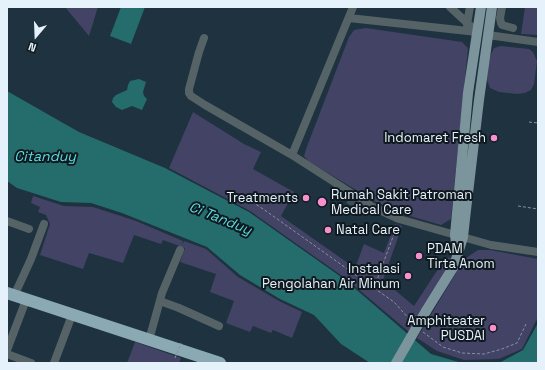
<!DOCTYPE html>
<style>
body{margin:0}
#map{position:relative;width:545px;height:370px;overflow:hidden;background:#1e3240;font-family:"Space Grotesk",sans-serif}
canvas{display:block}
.frame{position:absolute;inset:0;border:8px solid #e6f2fb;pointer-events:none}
.north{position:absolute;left:16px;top:16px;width:40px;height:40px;-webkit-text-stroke:3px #10191f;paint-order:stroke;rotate:199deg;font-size:11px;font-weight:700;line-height:16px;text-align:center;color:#e6f2fb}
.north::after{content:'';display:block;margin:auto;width:14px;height:18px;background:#e6f2fb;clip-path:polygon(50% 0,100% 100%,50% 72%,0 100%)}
</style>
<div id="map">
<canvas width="545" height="370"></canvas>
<div class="frame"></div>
<div class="north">N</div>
</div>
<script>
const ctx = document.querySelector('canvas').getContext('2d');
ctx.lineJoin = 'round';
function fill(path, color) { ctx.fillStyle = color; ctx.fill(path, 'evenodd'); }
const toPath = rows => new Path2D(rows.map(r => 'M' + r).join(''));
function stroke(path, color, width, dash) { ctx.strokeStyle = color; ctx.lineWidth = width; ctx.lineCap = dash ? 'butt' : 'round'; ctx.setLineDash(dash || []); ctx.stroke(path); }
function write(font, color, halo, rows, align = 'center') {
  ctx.font = font + ' "Space Grotesk",sans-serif'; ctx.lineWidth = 4; ctx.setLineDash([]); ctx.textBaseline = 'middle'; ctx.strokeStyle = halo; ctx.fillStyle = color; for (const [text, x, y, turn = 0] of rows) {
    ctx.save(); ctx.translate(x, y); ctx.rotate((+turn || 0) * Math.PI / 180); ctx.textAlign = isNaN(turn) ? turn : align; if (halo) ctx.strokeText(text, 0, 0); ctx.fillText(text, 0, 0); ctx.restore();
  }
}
fill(toPath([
 [65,7,98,7,89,36],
 [525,7,538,7,538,35,521,34],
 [366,28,462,42,468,48,451,219,441,225,403,214,376,202,308,161,304,156,306,149,349,37,354,30],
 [501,46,529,49,533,52,537,61,534,84,531,90,525,93,517,94,499,92,490,88,487,80,488,64,491,54,494,48],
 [193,112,244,144,261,152,253,169,294,192,281,216,355,268,364,244,384,253,395,224,402,226,383,280,414,306,446,257,452,258,450,265,409,332,345,278,250,211,169,168],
 [33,196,64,206,93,207,136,221,183,241,182,245,184,241,206,249,238,277,279,301,302,312,292,338,273,330,271,333,253,326,250,332,226,323,234,301,210,292,216,274,180,262,185,248,163,240,161,244,134,235,123,263,89,253,83,269,40,255,50,224,46,215,38,212,40,207,31,203],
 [478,250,490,250,538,259,538,317,522,349,499,359,464,360,437,351,417,338,456,273,460,262],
 [135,342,181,358,179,363,127,363]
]), '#424365');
fill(toPath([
 [121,7,145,7,131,44,110,36],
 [139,79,146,82,143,92,144,96,147,99,142,110,132,106,122,110,116,107,112,102,113,98,116,95,127,90,128,85,130,81],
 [7,91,79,132,165,168,249,212,344,279,431,354,462,363,370,363,341,344,314,315,280,299,240,275,207,247,122,213,91,203,61,202,17,188,7,181],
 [538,323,538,363,482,363,499,363,523,350]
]), '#256c6d');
stroke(toPath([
 [350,205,355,195]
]), '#3c4f5c', 8, [8, 4]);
stroke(toPath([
 [529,122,538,123],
 [248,199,266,211,374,288,397,226],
 [518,206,538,209],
 [374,288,394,302,412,322],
 [423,332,443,347,462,353,484,354,502,349,517,343,526,324]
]), '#84939f', 1, [3, 2]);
stroke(toPath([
 [450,7,477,32],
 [502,7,500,18,501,23,502,25,513,28],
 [349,18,477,32],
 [467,24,470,7],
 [488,35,538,42],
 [204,38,199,52,189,89,189,93,191,96,205,105,292,155,373,207,399,219,491,245,538,252],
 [292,155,353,7],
 [7,221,29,229],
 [14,296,31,259,44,224],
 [160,301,179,308,219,326],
 [149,340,162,293,180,250],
 [7,350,26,300],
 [7,354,31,363],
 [54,363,72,315]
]), '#566366', 8);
stroke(toPath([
 [457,251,455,235,468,93,481,7],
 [426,311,454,266,463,237,466,210,479,100,492,7]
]), '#7c959d', 10);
stroke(toPath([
 [7,293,220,363]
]), '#8aa9b2', 12);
stroke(toPath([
 [175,358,181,343]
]), '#84939f', 1, [3, 2]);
stroke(toPath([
 [396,363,426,311]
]), '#7c959d', 10);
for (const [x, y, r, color] of [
 [494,138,4,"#f790ce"],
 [306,198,4,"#f790ce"],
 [322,202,5,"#f790ce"],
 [328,230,4,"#f790ce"],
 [419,256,4,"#f790ce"],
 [408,276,4,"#f790ce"],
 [493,328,4,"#f790ce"]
]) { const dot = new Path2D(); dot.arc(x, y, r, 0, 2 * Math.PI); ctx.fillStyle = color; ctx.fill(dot); stroke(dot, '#10191f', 1.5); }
write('13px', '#e6f2fb', '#10191f', [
 ["Indomaret Fresh",486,138],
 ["Rumah Sakit Patroman",331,195,"left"],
 ["Medical Care",331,210,"left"],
 ["Treatments",298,198],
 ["Natal Care",336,230,"left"],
 ["PDAM",427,249,"left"],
 ["Tirta Anom",427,264,"left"],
 ["Instalasi",400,269],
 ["Pengolahan Air Minum",400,284],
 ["Amphiteater",485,321],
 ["PUSDAI",485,336]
], 'right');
write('italic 14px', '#59dfe3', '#10191f', [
 ["Citanduy",45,157],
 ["Ci Tanduy",220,219,22]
]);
</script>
